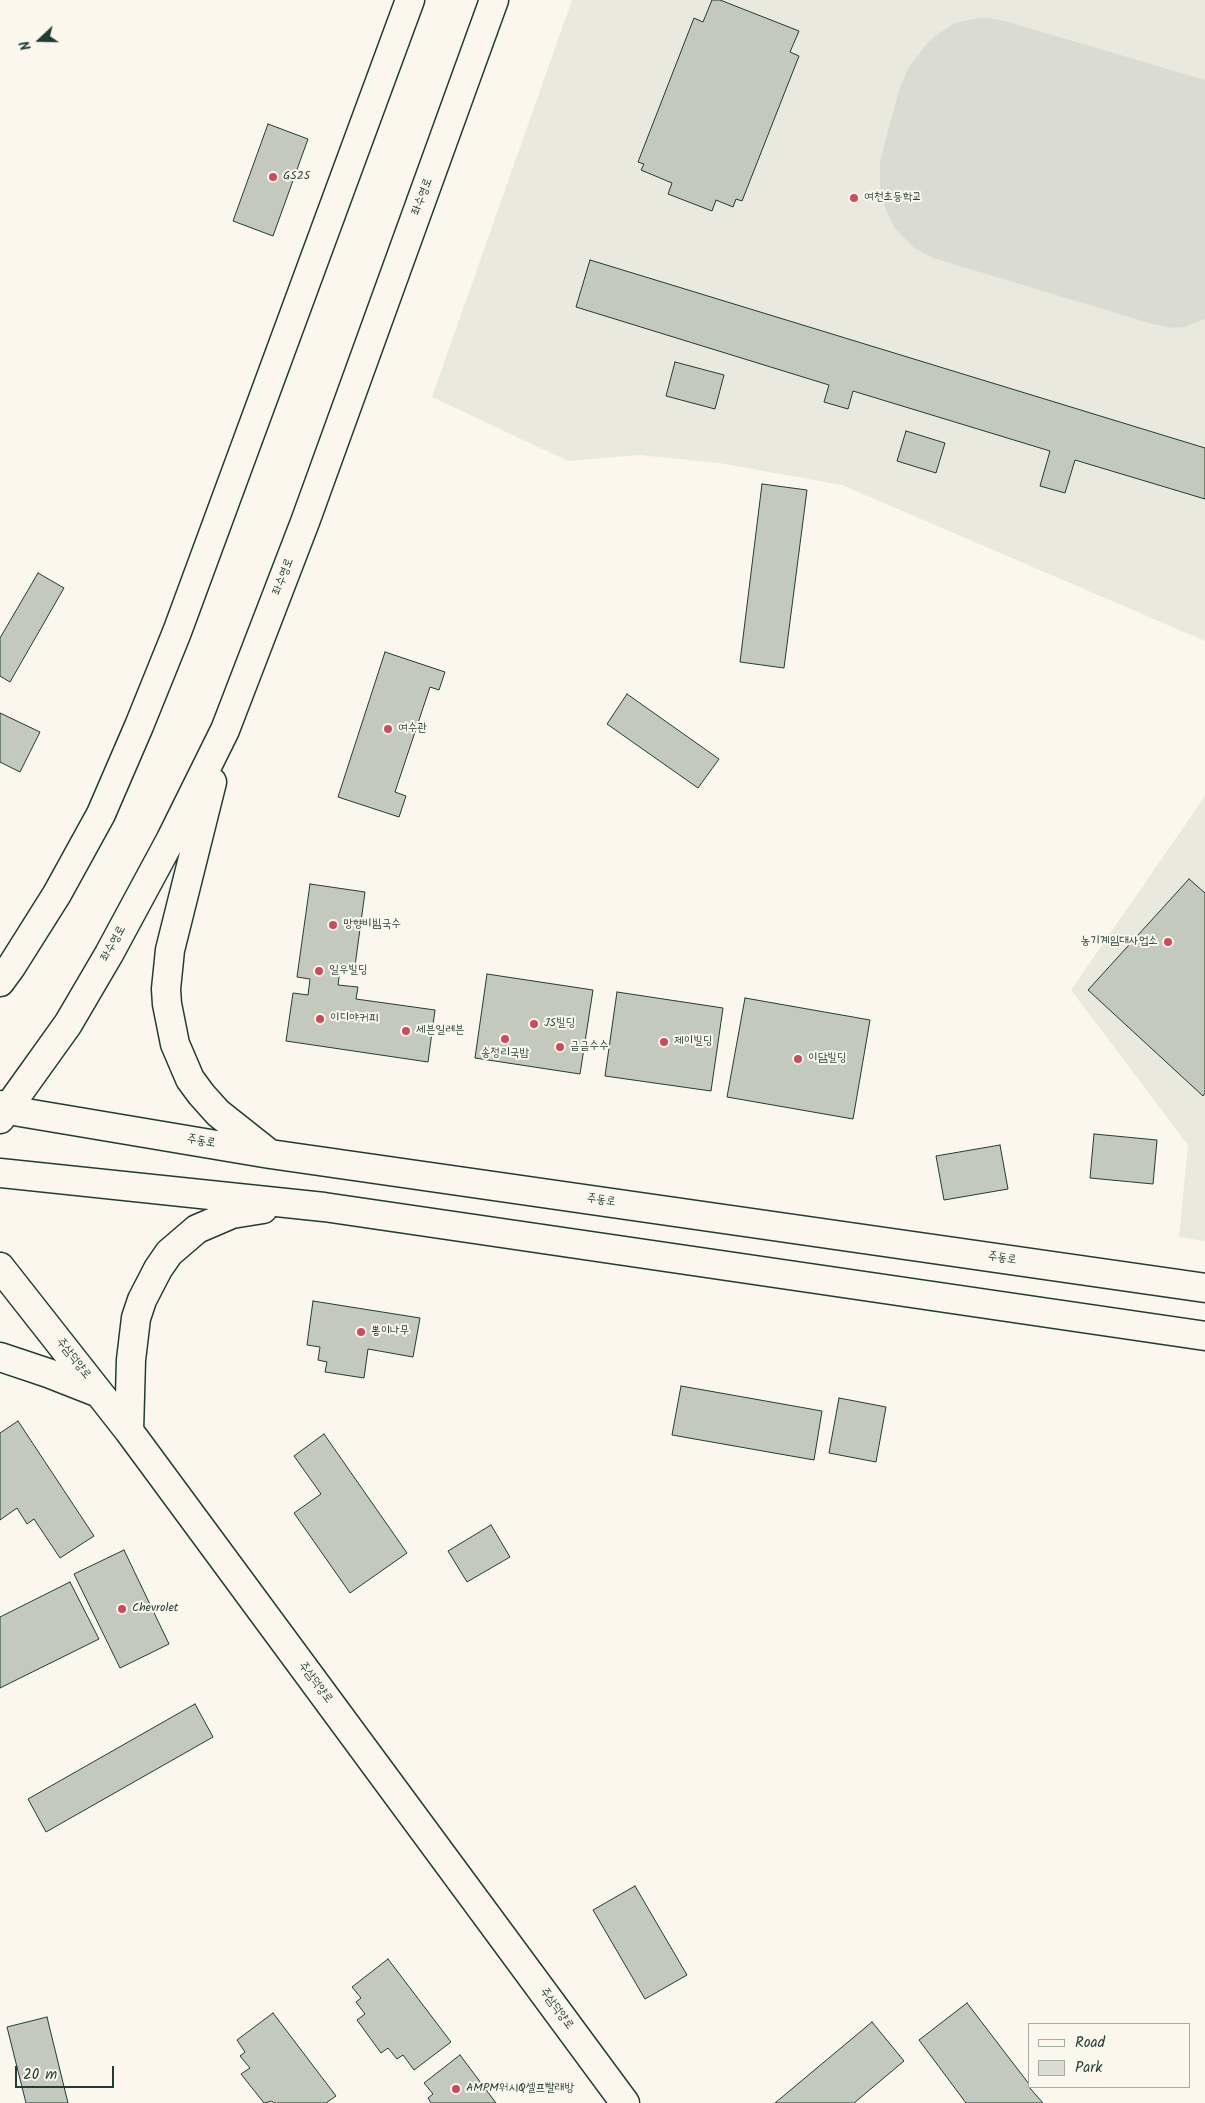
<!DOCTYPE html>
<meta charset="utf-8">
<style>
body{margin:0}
#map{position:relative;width:1205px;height:2103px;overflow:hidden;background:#fbf7ec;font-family:Kalam,sans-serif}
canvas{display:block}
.legend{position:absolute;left:1028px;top:2023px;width:162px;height:65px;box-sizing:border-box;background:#fbf7ec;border:1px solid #a3ada2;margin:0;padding:6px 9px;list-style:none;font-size:15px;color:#1f3d34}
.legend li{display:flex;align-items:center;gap:10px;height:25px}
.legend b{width:25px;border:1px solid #a3ada2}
.north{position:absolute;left:15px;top:15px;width:50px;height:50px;-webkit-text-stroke:4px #fbf7ec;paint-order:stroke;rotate:249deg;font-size:14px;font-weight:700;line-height:20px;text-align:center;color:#1f3d34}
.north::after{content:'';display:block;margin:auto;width:18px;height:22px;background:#1f3d34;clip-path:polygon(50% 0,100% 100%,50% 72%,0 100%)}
.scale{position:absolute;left:15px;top:2066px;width:99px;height:22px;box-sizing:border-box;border:2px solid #1f3d34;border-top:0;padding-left:6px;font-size:15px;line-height:18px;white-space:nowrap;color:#1f3d34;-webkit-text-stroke:4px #fbf7ec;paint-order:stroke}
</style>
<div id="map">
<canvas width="1205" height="2103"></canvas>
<ul class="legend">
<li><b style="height:6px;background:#fbf7ec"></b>Road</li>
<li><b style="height:14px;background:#dbdcd1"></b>Park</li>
</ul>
<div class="north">N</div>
<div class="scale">20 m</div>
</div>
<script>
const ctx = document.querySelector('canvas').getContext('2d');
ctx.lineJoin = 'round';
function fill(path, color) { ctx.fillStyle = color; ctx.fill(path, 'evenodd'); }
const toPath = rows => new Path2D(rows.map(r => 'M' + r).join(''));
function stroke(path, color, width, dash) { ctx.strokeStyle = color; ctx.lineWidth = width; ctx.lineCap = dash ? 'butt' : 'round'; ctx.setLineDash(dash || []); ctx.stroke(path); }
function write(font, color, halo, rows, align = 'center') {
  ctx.font = font + ' Kalam,"Poor Story",sans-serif'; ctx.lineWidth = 4; ctx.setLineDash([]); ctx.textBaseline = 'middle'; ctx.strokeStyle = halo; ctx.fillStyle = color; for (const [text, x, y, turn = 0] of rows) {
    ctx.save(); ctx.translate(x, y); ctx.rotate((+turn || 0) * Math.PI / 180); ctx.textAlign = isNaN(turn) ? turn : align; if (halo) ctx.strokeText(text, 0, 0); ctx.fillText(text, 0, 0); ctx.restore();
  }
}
fill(toPath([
 [572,0,1205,0,1205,641,842,485,719,463,639,455,568,461,432,397],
 [1205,796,1205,1241,1179,1237,1188,1145,1071,990]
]), '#eae9de');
fill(toPath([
 [977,18,990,18,1005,21,1205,80,1205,319,1184,327,1173,328,1156,325,933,258,913,247,894,227,882,200,880,188,880,161,899,90,909,67,925,46,936,35,955,23]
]), '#dbdcd1');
const building = toPath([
 [712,0,720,0,799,31,790,52,799,56,742,201,736,199,733,207,716,200,712,211,668,194,672,183,641,170,644,164,638,162,694,18,703,22,712,0],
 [268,124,308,139,273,236,233,221,268,124],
 [590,260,1205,448,1205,499,1075,460,1065,493,1040,486,1050,451,853,391,848,409,824,402,829,385,576,307,590,260],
 [675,362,724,375,715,409,666,396,675,362],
 [906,431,945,443,936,473,897,461,906,431],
 [762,484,807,490,784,668,740,662,762,484],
 [38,573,64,588,10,682,0,676,0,638,38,573],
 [385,652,445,672,439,690,430,687,395,792,406,796,399,817,338,797,385,652],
 [627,694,719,759,698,788,607,724,627,694],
 [0,713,40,732,20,772,0,762,0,713],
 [1189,879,1205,893,1205,1093,1203,1096,1088,990,1189,879],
 [310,884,365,892,355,966,341,964,338,985,358,987,356,999,435,1010,428,1062,286,1041,293,993,308,995,310,979,297,977,310,884],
 [487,974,593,990,580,1074,475,1058,487,974],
 [617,992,723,1008,711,1091,605,1076,617,992],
 [745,998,870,1020,853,1119,727,1097,745,998],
 [1094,1134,1157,1140,1153,1184,1090,1178,1094,1134],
 [1000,1145,1008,1189,944,1200,936,1156,1000,1145],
 [313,1301,420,1318,413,1357,368,1349,364,1378,325,1372,327,1362,318,1360,320,1347,307,1345,313,1301],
 [681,1386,822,1411,814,1460,672,1435,681,1386],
 [839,1398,886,1407,876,1462,829,1453,839,1398],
 [18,1421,94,1536,60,1558,34,1519,27,1524,17,1508,0,1520,0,1433,18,1421],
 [324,1434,407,1553,350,1593,294,1513,321,1494,294,1456,324,1434],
 [491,1525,510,1557,467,1582,448,1551,491,1525],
 [124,1550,169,1644,120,1668,74,1574,124,1550],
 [70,1582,99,1639,0,1688,0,1617,70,1582],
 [195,1704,213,1737,46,1832,28,1799,195,1704],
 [635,1886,687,1975,645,1999,593,1910,635,1886],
 [388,1959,451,2042,414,2070,403,2055,397,2059,388,2048,381,2053,357,2020,365,2014,356,2002,361,1998,352,1987,388,1959],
 [967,2003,1029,2084,1029,2087,1043,2103,966,2103,919,2040,967,2003],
 [273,2013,336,2096,326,2103,274,2103,272,2101,264,2103,241,2074,250,2068,240,2056,245,2052,237,2040,273,2013],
 [47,2017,68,2103,26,2103,7,2027,47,2017],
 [872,2022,904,2061,854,2103,775,2103,872,2022],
 [460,2055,496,2103,431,2103,428,2098,433,2094,424,2083,460,2055]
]);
fill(building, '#c4c9be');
stroke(building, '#1f3d34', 1);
const tertiary = toPath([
 [212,782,170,950,166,989,167,1004,175,1044,190,1079,201,1094,218,1113,266,1151],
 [0,982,11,967,57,894,101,814,139,726,177,632,410,0],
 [0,1105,8,1110,270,1154,1205,1288],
 [0,1119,68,1024,109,954,171,839,225,730,305,522,494,0],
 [0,1173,324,1207,1205,1336],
 [0,1267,129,1431,625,2103],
 [0,1357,48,1373,99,1393],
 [129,1431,131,1360,136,1318,142,1300,158,1269,169,1253,197,1229,232,1214,263,1209]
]);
stroke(tertiary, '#1f3d34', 31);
stroke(tertiary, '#fbf7ec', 28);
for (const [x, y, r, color] of [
 [273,177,5,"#d1495b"],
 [854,198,5,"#d1495b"],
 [388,729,5,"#d1495b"],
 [333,925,5,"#d1495b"],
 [1168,942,5,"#d1495b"],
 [319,971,5,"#d1495b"],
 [320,1019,5,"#d1495b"],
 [534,1024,5,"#d1495b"],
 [406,1031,5,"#d1495b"],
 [505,1039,5,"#d1495b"],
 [664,1042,5,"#d1495b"],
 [560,1047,5,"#d1495b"],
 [798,1059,5,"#d1495b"],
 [361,1332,5,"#d1495b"],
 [122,1609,5,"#d1495b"],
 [456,2089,5,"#d1495b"]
]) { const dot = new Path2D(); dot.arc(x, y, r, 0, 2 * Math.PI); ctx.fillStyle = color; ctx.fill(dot); stroke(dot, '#fbf7ec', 2); }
write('12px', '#1f3d34', '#fbf7ec', [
 ["GS25",283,177],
 ["여천초등학교",864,198],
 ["여수관",398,729],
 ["망향비빔국수",343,925],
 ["농기계임대사업소",1158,942,"right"],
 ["일우빌딩",329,971],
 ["이디야커피",330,1019],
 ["JS빌딩",544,1024],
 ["세븐일레븐",416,1031],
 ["제이빌딩",674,1042],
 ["금금수수",570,1047],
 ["송정리국밥",505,1054,"center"],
 ["이담빌딩",808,1059],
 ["뽕이나무",371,1332],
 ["Chevrolet",132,1609],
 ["AMPM워시Q셀프빨래방",466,2089]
], 'left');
write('12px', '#1f3d34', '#fbf7ec', [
 ["좌수영로",423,197,-70],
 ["좌수영로",284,577,-69],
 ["좌수영로",114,944,-61],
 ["주동로",201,1142,10],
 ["주동로",601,1201,8],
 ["주동로",1002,1259,8],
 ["주삼덕양로",73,1359,52],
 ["주삼덕양로",315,1683,53],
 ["주삼덕양로",556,2009,54]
]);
</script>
